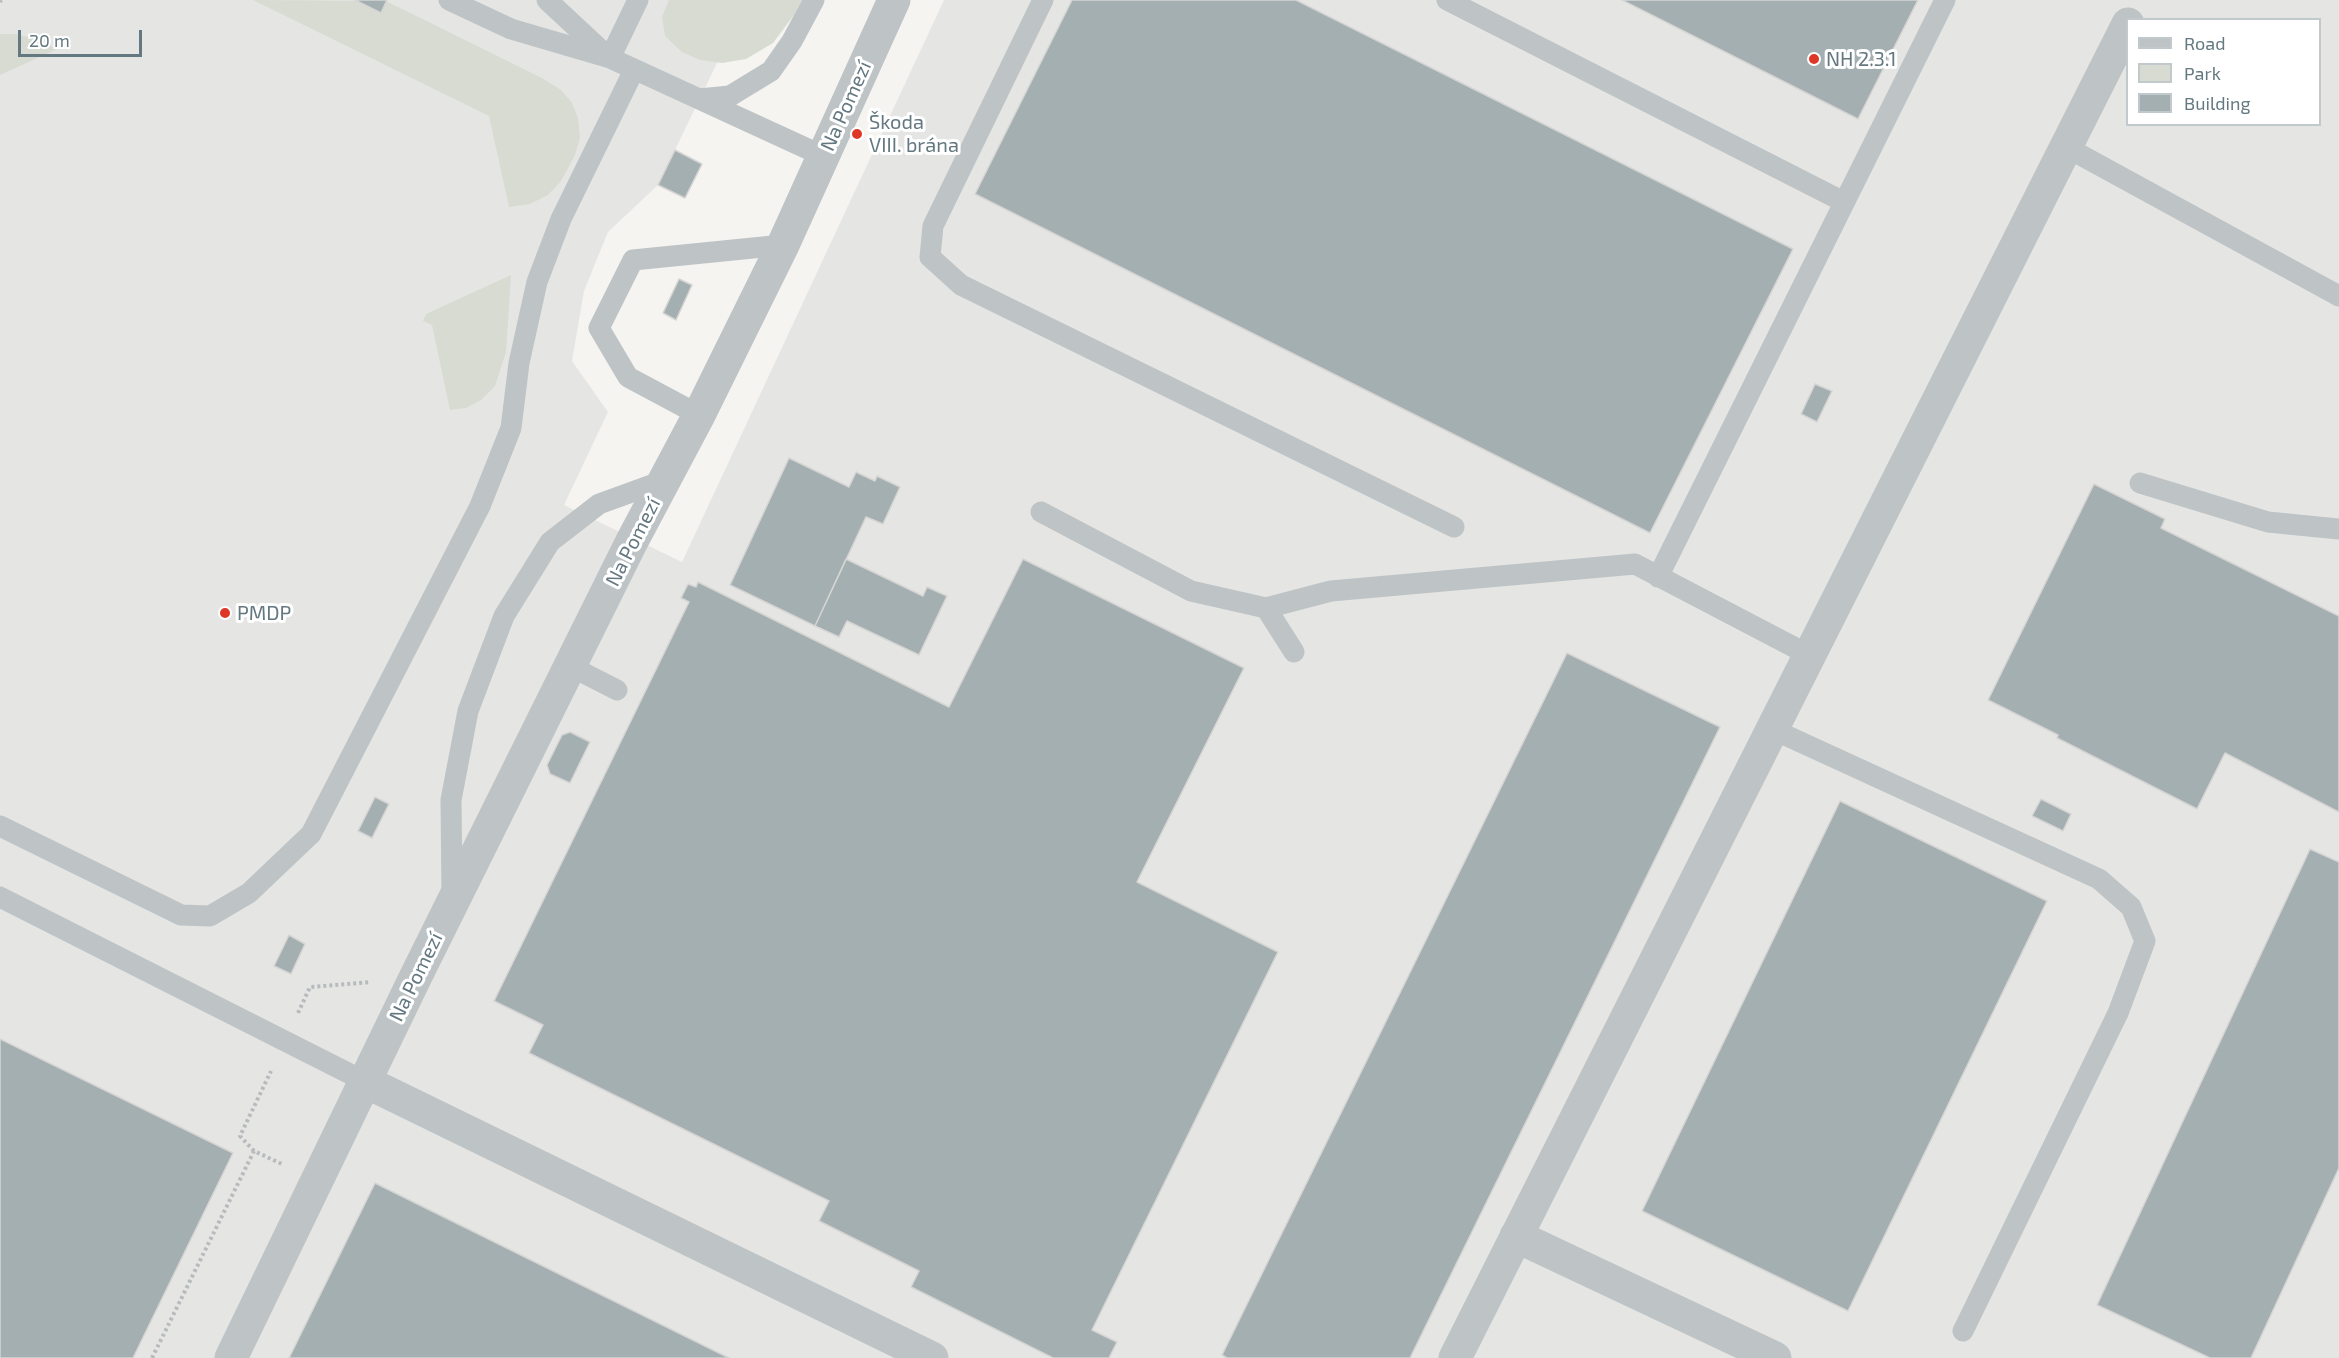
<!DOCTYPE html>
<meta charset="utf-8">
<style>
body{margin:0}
#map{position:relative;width:2339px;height:1358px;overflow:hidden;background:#f5f4f1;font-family:"Exo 2",sans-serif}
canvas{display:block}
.legend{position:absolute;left:2126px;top:18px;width:195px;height:108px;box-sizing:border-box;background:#fff;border:2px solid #c1c9cd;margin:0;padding:8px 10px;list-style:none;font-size:18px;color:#647881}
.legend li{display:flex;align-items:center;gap:12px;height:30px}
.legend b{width:30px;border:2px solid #c1c9cd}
.scale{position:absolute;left:18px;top:30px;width:124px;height:27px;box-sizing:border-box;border:3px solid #647881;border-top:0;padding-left:8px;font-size:18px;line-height:21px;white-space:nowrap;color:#647881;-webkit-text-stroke:4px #fff;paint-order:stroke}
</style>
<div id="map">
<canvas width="2339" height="1358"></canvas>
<ul class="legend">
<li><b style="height:8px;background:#bec3c5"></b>Road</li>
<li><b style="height:16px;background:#d7dbd2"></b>Park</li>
<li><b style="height:16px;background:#a4afb2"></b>Building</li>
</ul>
<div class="scale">20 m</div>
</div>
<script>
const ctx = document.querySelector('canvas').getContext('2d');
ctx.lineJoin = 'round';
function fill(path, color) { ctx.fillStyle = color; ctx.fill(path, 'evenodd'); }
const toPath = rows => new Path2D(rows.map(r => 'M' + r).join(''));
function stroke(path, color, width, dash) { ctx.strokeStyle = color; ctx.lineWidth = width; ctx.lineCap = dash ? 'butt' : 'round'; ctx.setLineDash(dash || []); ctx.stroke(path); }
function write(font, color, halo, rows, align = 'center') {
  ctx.font = font + ' "Exo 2",sans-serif'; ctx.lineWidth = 6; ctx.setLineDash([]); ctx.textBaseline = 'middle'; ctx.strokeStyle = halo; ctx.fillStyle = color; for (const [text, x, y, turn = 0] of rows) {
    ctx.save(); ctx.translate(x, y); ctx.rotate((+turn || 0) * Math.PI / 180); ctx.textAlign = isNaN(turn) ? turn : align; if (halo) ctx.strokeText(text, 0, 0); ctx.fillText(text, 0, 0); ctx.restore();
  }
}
fill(toPath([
 [0,0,780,0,732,32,658,185,608,232,584,291,572,361,608,412,564,505,682,562,944,0,2339,0,2339,1358,0,1358],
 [2128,20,2320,20,2320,124,2128,124]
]), '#e5e6e4');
fill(toPath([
 [253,0,386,1,542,78,561,90,572,103,578,118,580,138,575,155,561,181,548,195,530,204,509,207,489,116],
 [669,0,802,0,794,15,773,43,746,59,722,63,700,60,682,52,665,36,662,17],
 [0,34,16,34,36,39,57,49,0,75],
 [511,275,506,352,495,386,481,400,466,408,450,410,432,325,423,321,426,314]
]), '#d7dbd2');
const building = toPath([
 [355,0,387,0,381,13,355,0],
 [1072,0,1296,0,1793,249,1650,533,975,194,1072,0],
 [1622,0,1918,0,1858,119,1622,0],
 [675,150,702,164,685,198,658,185,675,150],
 [679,279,692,285,676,320,663,313,679,279],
 [1815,384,1832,391,1817,422,1801,414,1815,384],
 [789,458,849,487,856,472,875,481,877,476,900,487,883,524,866,517,815,626,730,585,789,458],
 [2094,484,2165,519,2161,528,2339,616,2339,812,2225,753,2197,809,2057,738,2058,735,1988,700,2094,484],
 [846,559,923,596,927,587,947,596,919,655,847,621,839,637,815,626,846,559],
 [1023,559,1244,668,1137,882,1278,952,1092,1330,1117,1342,1109,1358,1053,1358,911,1287,919,1271,819,1221,829,1201,529,1053,543,1025,494,1001,689,602,681,598,688,584,696,587,698,582,949,707,1023,559],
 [1567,653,1720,727,1410,1358,1227,1358,1222,1355,1567,653],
 [570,732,590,742,570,783,550,774,547,765,562,735,570,732],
 [375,797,389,804,372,838,358,831,375,797],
 [2041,799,2071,814,2063,831,2032,816,2041,799],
 [1840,801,2047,901,1848,1311,1642,1211,1840,801],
 [2310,849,2339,862,2339,1168,2251,1358,2210,1358,2097,1305,2310,849],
 [289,935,305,944,291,974,274,966,289,935],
 [0,1039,233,1153,133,1358,0,1358,0,1039],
 [375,1183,729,1358,289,1358,375,1183]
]);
fill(building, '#a4afb2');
stroke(building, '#d6d5d4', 1.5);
stroke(toPath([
 [0,2,1,0],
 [298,1013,310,987,370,982],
 [254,1151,240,1136,271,1071],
 [152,1358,254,1151,284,1165]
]), '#b8bbbd', 4, [3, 3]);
stroke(toPath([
 [449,0,511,29,610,58,823,156],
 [547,0,605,54],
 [1043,0,933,226,930,257,961,285,1454,527],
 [1447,0,1844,202],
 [610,58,638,0],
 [699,99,730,96,771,71,792,41,814,0],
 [2066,147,2339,296],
 [699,415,628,377,599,328,633,260,783,245],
 [2140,483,2268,522,2339,529],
 [1041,512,1191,591,1266,608,1331,591,1635,564,1809,655],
 [1658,577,1945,0],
 [1266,608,1294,652],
 [570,666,617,690],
 [1772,729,2099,879,2131,907,2145,941,2118,1013,1963,1331],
 [0,826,181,915,210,916,249,893,311,834,480,506,511,428,519,363,537,282,561,219,634,70],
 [452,895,451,800,468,711,504,616,550,542,599,504,665,480],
 [0,897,364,1081]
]), '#bec3c5', 21);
stroke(toPath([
 [364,1081,932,1358],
 [1516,1236,1775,1358],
 [231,1358,415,978,631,543,699,415,783,245,894,0],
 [1455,1358,2128,24]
]), '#bec3c5', 33);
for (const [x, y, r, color] of [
 [1814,59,6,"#de3727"],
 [857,134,6,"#de3727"],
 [225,613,6,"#de3727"]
]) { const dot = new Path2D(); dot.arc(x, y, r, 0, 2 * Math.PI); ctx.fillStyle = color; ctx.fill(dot); stroke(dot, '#fff', 2); }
write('20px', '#647881', '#fff', [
 ["NH 2.3.1",1826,59],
 ["Škoda",869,122],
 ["VIII. brána",869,145],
 ["PMDP",237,613]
], 'left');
write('20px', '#647881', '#fff', [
 ["Na Pomezí",846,106,-66],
 ["Na Pomezí",633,542,-63],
 ["Na Pomezí",416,977,-64]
]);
</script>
